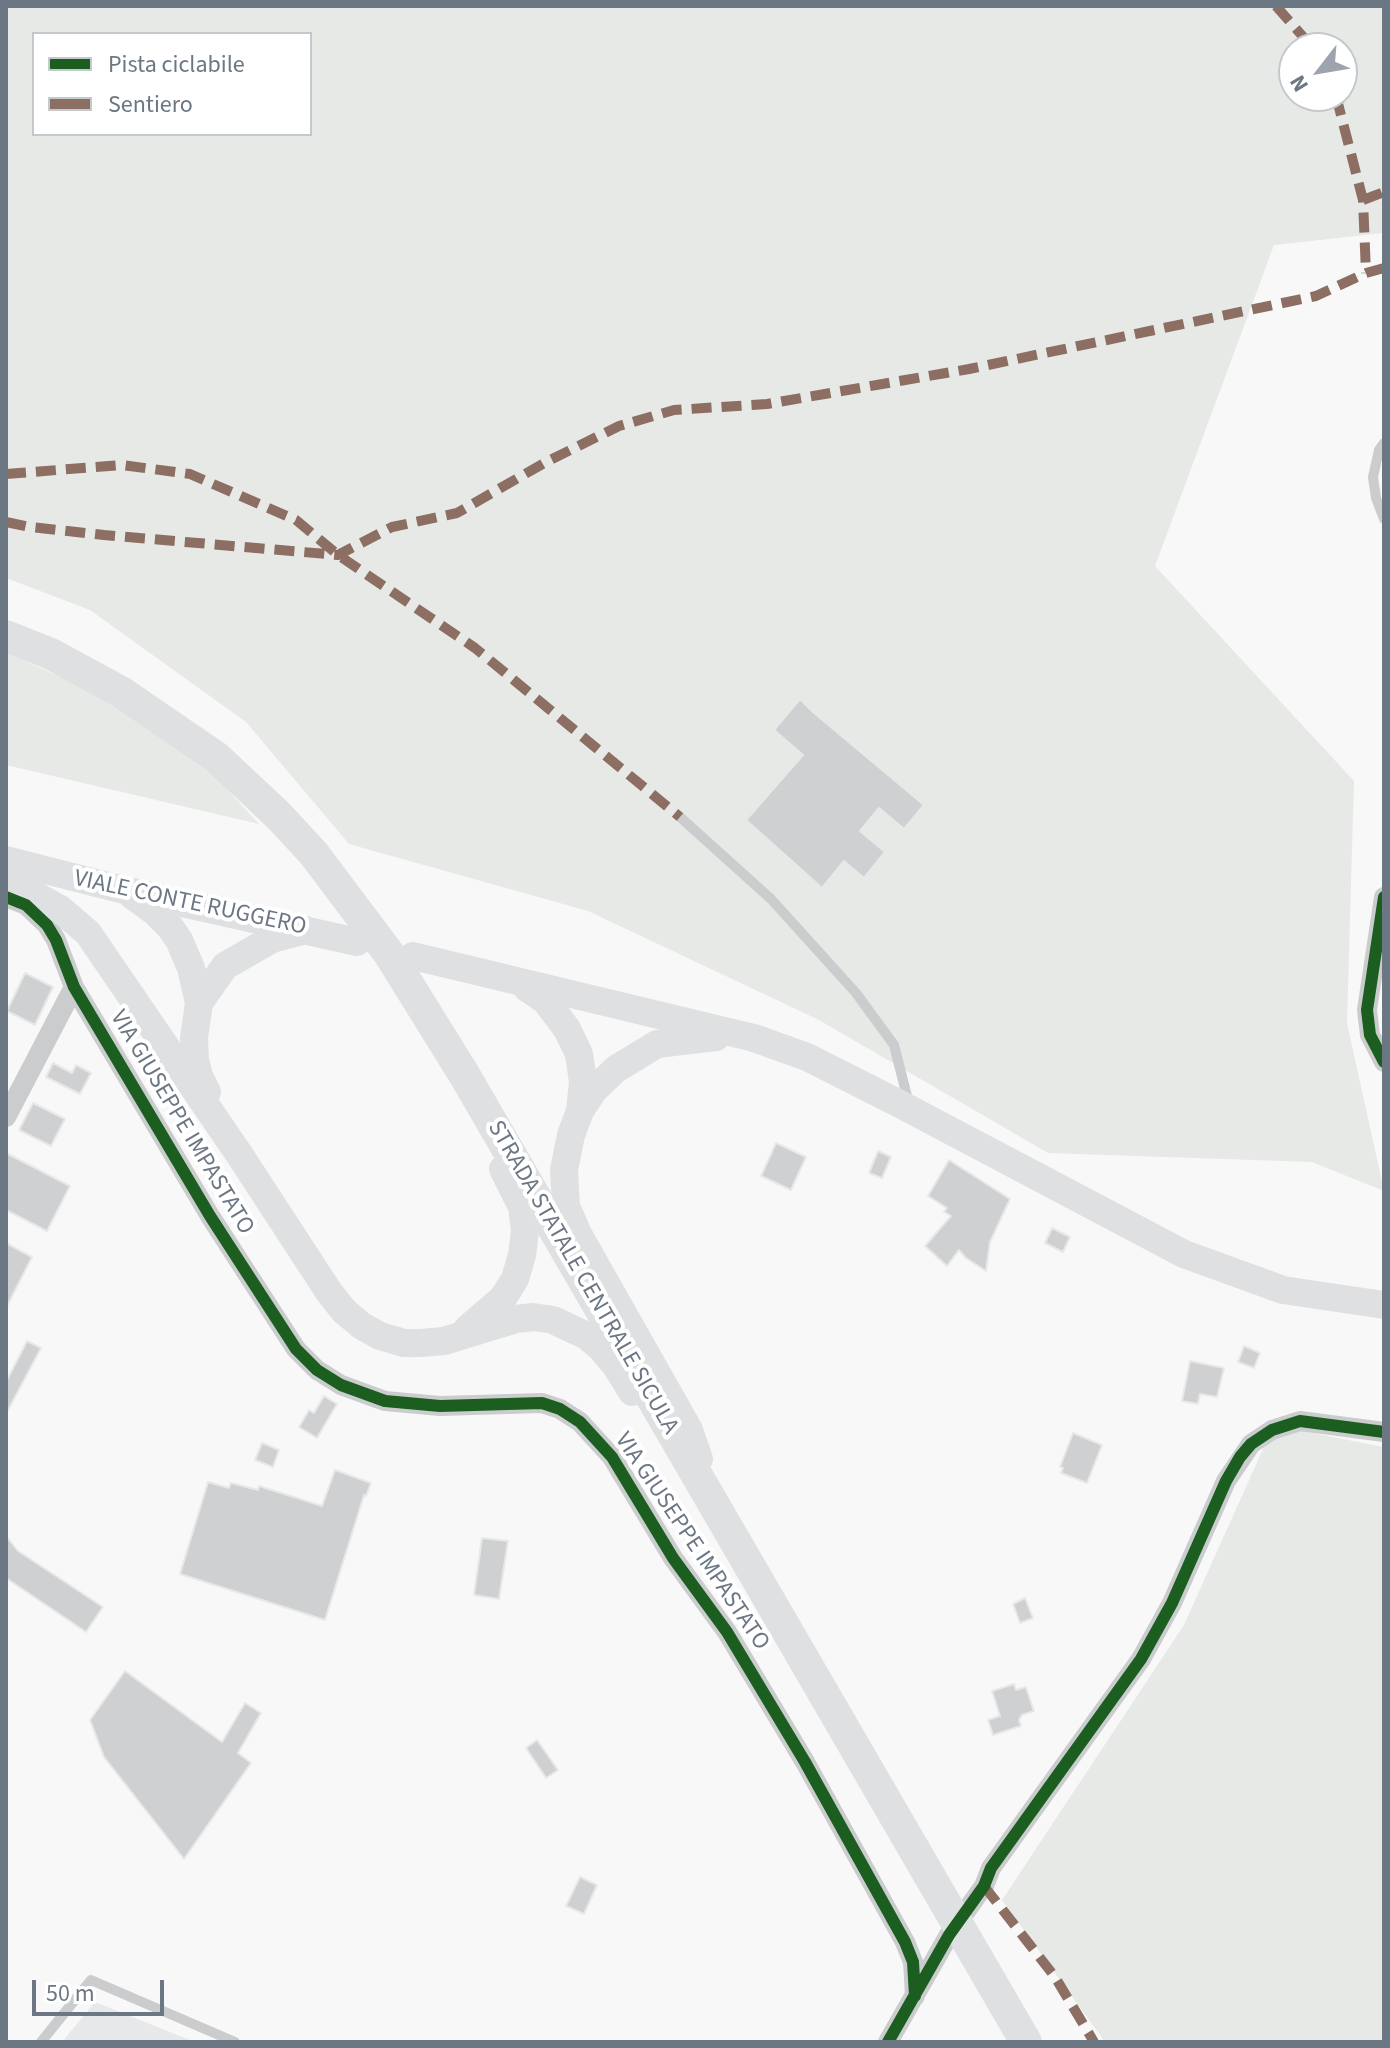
<!DOCTYPE html>
<style>
body{margin:0}
#map{position:relative;width:1390px;height:2048px;overflow:hidden;background:#f8f8f8;font-family:"Source Sans 3",sans-serif}
canvas{display:block}
.frame{position:absolute;inset:0;border:8px solid #6c7784;pointer-events:none}
.legend{position:absolute;left:32px;top:32px;width:280px;height:104px;box-sizing:border-box;background:#fff;border:2px solid #c4c9ce;margin:0;padding:10px 14px;list-style:none;font-size:24px;color:#6c7784}
.legend li{display:flex;align-items:center;gap:16px;height:40px}
.legend b{width:40px;border:2px solid #c4c9ce}
.north{position:absolute;left:1278px;top:32px;width:80px;height:80px;box-sizing:border-box;background:#fff;border:2px solid #c4c9ce;border-radius:50%;rotate:239deg;font-size:22px;font-weight:700;line-height:32px;text-align:center;color:#6c7784}
.north::after{content:'';display:block;margin:auto;width:28px;height:36px;background:#9da4ad;clip-path:polygon(50% 0,100% 100%,50% 72%,0 100%)}
.scale{position:absolute;left:32px;top:1980px;width:132px;height:36px;box-sizing:border-box;border:4px solid #6c7784;border-top:0;padding-left:10px;font-size:24px;line-height:28px;white-space:nowrap;color:#6c7784;-webkit-text-stroke:6px #fff;paint-order:stroke}
</style>
<div id="map">
<canvas width="1390" height="2048"></canvas>
<div class="frame"></div>
<ul class="legend">
<li><b style="height:10px;background:#1b5e20"></b>Pista ciclabile</li>
<li><b style="height:10px;background:#8d6e63"></b>Sentiero</li>
</ul>
<div class="north">N</div>
<div class="scale">50 m</div>
</div>
<script>
const ctx = document.querySelector('canvas').getContext('2d');
ctx.lineJoin = 'round';
function fill(path, color) { ctx.fillStyle = color; ctx.fill(path, 'evenodd'); }
const toPath = rows => new Path2D(rows.map(r => 'M' + r).join(''));
function stroke(path, color, width, dash) { ctx.strokeStyle = color; ctx.lineWidth = width; ctx.lineCap = dash ? 'butt' : 'round'; ctx.setLineDash(dash || []); ctx.stroke(path); }
function write(font, color, halo, rows, align = 'center') {
  ctx.font = font + ' "Source Sans 3",sans-serif'; ctx.lineWidth = 8; ctx.setLineDash([]); ctx.textBaseline = 'middle'; ctx.strokeStyle = halo; ctx.fillStyle = color; for (const [text, x, y, turn = 0] of rows) {
    ctx.save(); ctx.translate(x, y); ctx.rotate((+turn || 0) * Math.PI / 180); ctx.textAlign = isNaN(turn) ? turn : align; if (halo) ctx.strokeText(text, 0, 0); ctx.fillText(text, 0, 0); ctx.restore();
  }
}
fill(toPath([
 [95,2002,195,2042,62,2042]
]), '#e7e8e9');
fill(toPath([
 [6,6,1384,6,1384,233,1274,245,1155,566,1354,781,1347,1023,1384,1191,1312,1162,1048,1153,819,1020,588,911,349,844,246,722,90,610,6,578],
 [34,34,310,34,310,134,34,134],
 [1294,48,1342,48,1342,96,1294,96],
 [6,652,97,694,188,747,259,824,6,765],
 [1297,1430,1384,1447,1384,2042,1105,2042,1002,1900,1184,1625,1267,1440]
]), '#e7e9e6');
const building = toPath([
 [800,699,813,712,924,805,904,829,879,808,860,831,885,852,864,878,844,861,822,888,746,820,803,755,774,730,800,699],
 [25,973,53,987,35,1025,7,1011,25,973],
 [53,1063,72,1073,76,1065,91,1073,80,1094,46,1077,53,1063],
 [33,1103,65,1119,51,1146,19,1130,33,1103],
 [776,1143,806,1157,791,1190,761,1176,776,1143],
 [878,1151,891,1157,882,1178,869,1173,878,1151],
 [6,1153,70,1186,47,1231,6,1210,6,1153],
 [949,1160,1010,1199,990,1242,986,1271,966,1258,959,1250,947,1266,925,1246,951,1216,944,1212,947,1208,928,1196,949,1160],
 [1052,1228,1070,1237,1063,1252,1045,1243,1052,1228],
 [6,1243,32,1257,6,1308,6,1243],
 [27,1341,41,1348,6,1414,6,1382,27,1341],
 [1244,1346,1260,1353,1254,1368,1238,1362,1244,1346],
 [1190,1361,1224,1368,1217,1397,1200,1394,1198,1404,1182,1401,1190,1361],
 [324,1396,337,1404,317,1438,299,1427,309,1410,314,1413,324,1396],
 [1073,1433,1102,1445,1087,1483,1061,1473,1063,1468,1060,1467,1073,1433],
 [262,1443,279,1450,273,1467,255,1460,262,1443],
 [335,1470,371,1483,366,1496,364,1495,325,1620,180,1574,208,1482,229,1488,231,1483,258,1490,259,1486,322,1506,335,1470],
 [6,1536,18,1551,103,1607,86,1632,6,1578,6,1536],
 [482,1538,508,1541,499,1599,474,1595,482,1538],
 [1025,1598,1033,1618,1020,1623,1013,1604,1025,1598],
 [125,1671,222,1742,245,1703,261,1713,238,1753,251,1763,184,1859,104,1757,90,1720,125,1671],
 [1014,1684,1016,1690,1026,1687,1034,1711,1022,1715,1019,1720,1021,1726,993,1735,988,1720,1000,1716,992,1691,1014,1684],
 [537,1740,558,1770,546,1778,526,1748,537,1740],
 [580,1877,597,1885,584,1914,566,1906,580,1877]
]);
fill(building, '#cfd0d1');
stroke(building, '#e8e8e8', 2);
stroke(toPath([
 [1384,443,1379,450,1373,477,1376,498,1384,519],
 [680,817,771,899,856,993,894,1045,909,1104],
 [41,2042,91,1980,235,2042]
]), '#cbccce', 10);
stroke(toPath([
 [6,897,26,905,47,925,56,940,74,987,210,1216,296,1349,317,1370,341,1385,385,1401,440,1406,542,1403,560,1409,580,1422,612,1457,673,1558,727,1632,805,1762,905,1942,913,1962,915,1996],
 [1384,897,1367,1010,1370,1035,1384,1062],
 [6,1117,74,987],
 [966,1911,984,1886,991,1868,1141,1659,1172,1603,1226,1481,1251,1444,1272,1430,1300,1421,1384,1432],
 [888,2042,949,1935]
]), '#cbccce', 20);
stroke(toPath([
 [6,860,124,890,357,942],
 [6,879,60,909,88,933,239,1154,329,1292,344,1311,362,1326,380,1336,404,1343,421,1343,444,1341,516,1319,533,1317,553,1320,587,1336,601,1348,616,1366,632,1392],
 [133,896,155,912,170,927,179,940,191,968,199,1003],
 [413,956,754,1038,807,1057,898,1103,1184,1254,1283,1290,1384,1305],
 [527,988,546,1001,567,1029,579,1054,583,1082,580,1111],
 [207,1092,199,1076,195,1060,194,1038,199,1003,225,966,272,939,306,930],
 [467,1329,503,1298,515,1279,522,1255,525,1231,522,1207,503,1169],
 [699,1459,689,1430,578,1234,566,1206,564,1170,571,1135,580,1111,593,1091,616,1069,657,1044,716,1037]
]), '#dfe0e1', 28);
stroke(toPath([
 [6,636,51,654,121,692,216,757,280,817,314,854,390,955,465,1076,1026,2042]
]), '#dfe0e1', 32);
stroke(toPath([
 [1276,6,1313,48],
 [1336,96,1363,200,1366,273],
 [1363,200,1384,192],
 [6,474,122,465,190,474,296,520,338,555,475,648,680,817],
 [6,522,30,527,104,535,338,555,392,527,457,513,546,462,619,426,674,410,767,404,969,369,1316,296,1366,273,1384,268],
 [984,1886,1055,1977,1094,2042]
]), '#8d6e63', 10, [20, 10]);
stroke(toPath([
 [6,897,26,905,47,925,56,940,74,987,210,1216,296,1349,317,1370,341,1385,385,1401,440,1406,542,1403,560,1409,580,1422,612,1457,673,1558,727,1632,805,1762,905,1942,913,1962,915,1996],
 [1384,897,1367,1010,1370,1035,1384,1062],
 [888,2042,949,1935,984,1886,991,1868,1141,1659,1172,1603,1226,1481,1240,1457,1251,1444,1272,1430,1300,1421,1384,1432]
]), '#1b5e20', 12);
write('24px', '#6c7784', '#fff', [
 ["VIALE CONTE RUGGERO",190,904,12],
 ["VIA GIUSEPPE IMPASTATO",181,1123,59],
 ["STRADA STATALE CENTRALE SICULA",582,1278,60],
 ["VIA GIUSEPPE IMPASTATO",691,1542,56]
]);
</script>
